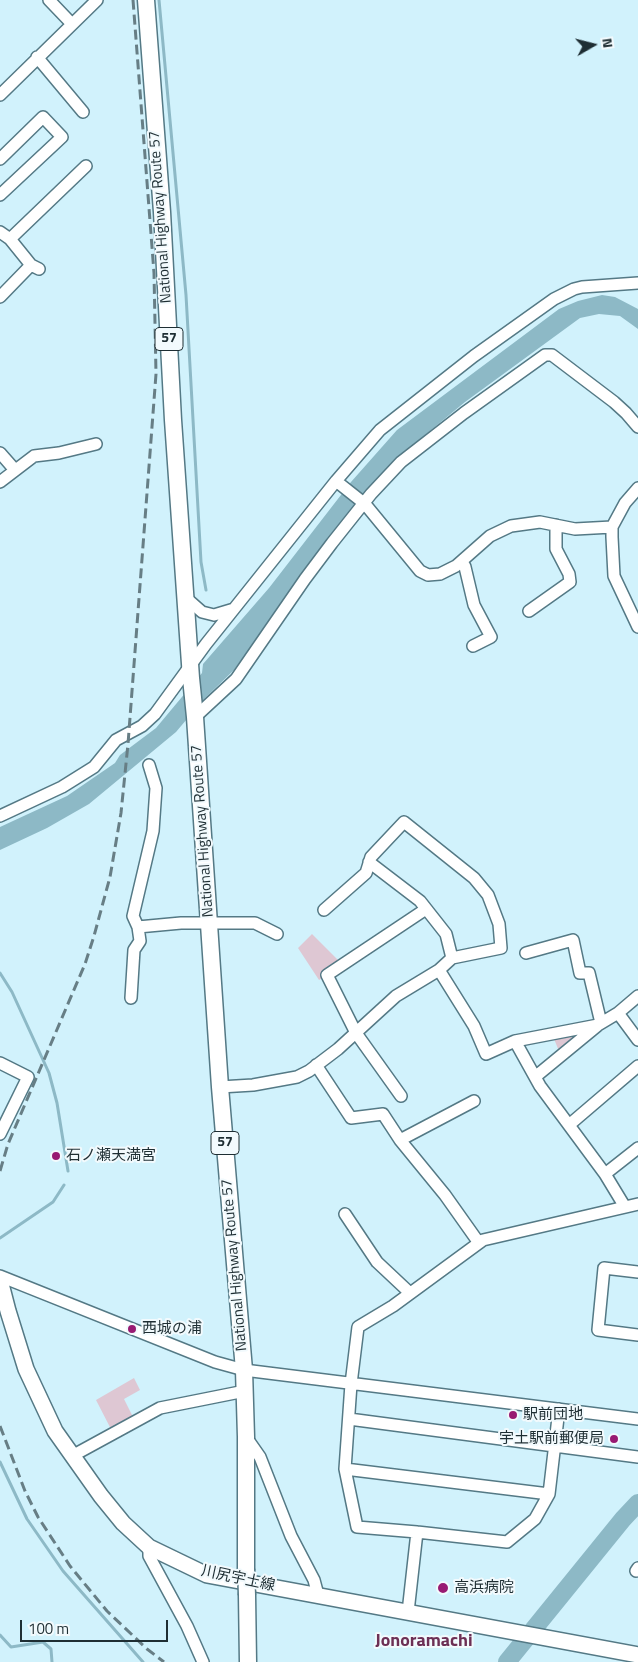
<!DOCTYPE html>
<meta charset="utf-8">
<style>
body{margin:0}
#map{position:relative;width:638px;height:1662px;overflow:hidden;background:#d1f2fc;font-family:"Titillium Web",sans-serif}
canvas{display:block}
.north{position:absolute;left:568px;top:20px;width:50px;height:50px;-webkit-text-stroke:4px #f2fafd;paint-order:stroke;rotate:82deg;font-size:14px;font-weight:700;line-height:20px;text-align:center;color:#1e2e33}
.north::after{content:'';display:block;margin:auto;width:18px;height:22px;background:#1e2e33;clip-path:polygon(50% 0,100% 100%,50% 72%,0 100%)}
.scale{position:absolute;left:20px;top:1620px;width:148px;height:22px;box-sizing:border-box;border:2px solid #1e2e33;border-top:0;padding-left:6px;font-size:15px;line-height:18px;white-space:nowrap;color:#1e2e33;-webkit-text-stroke:4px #f2fafd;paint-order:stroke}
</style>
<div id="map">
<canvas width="638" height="1662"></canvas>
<div class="north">N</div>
<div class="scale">100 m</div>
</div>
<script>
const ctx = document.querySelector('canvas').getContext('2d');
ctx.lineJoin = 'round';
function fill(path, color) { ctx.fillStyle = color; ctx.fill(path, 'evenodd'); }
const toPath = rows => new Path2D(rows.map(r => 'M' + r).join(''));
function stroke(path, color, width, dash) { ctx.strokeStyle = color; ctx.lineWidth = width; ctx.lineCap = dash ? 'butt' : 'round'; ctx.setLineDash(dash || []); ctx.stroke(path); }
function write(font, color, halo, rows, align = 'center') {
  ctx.font = font + ' "Titillium Web","Noto Sans JP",sans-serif'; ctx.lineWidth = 4; ctx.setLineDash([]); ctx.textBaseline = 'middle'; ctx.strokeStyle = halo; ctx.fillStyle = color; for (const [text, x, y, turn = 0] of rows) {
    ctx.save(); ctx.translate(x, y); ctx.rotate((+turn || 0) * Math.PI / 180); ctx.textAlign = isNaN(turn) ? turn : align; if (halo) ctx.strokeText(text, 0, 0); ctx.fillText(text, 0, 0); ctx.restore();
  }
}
fill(toPath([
 [312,934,343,965,319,980,298,948],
 [598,1025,561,1056,552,1034],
 [134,1378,140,1390,124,1399,135,1421,113,1433,96,1400]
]), '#dec7d3');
fill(toPath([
 [602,295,615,297,638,309,638,329,620,316,599,314,580,318,465,402,402,454,310,565,234,670,203,700,176,732,89,804,47,828,0,850,0,827,67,796,115,763,120,755,156,728,202,673,203,664,269,588,351,482,397,430,559,309,578,301]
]), '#8db9c6');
stroke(toPath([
 [159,0,186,295,201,562,206,590],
 [0,973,12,992,49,1073,57,1103,68,1171],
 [0,1238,53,1202,64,1185],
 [0,1462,27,1519,63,1571,143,1662],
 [0,1635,11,1647,43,1642,51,1649,52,1662]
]), '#8db9c6', 3);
stroke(toPath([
 [507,1662,623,1519,638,1503]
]), '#8db9c6', 18);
const minor = toPath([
 [49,0,72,24],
 [37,57,83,112],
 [0,95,97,0],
 [0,159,43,117,62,137,0,195],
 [0,232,10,239,31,265,39,269],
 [10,239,86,166],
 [0,297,31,265],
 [0,453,15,470],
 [336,481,365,504,420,571,428,575,440,574,456,566,490,536,511,526,540,522,575,529,612,527],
 [0,482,34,456,59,453,96,444],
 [638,488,625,503,612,527,612,537,614,576,638,627],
 [462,561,465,567,474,605,491,637,473,646],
 [185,597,202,612,214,615,234,609],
 [529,611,570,582,569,574,556,549,556,525],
 [195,717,236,679,305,579,332,543,371,494,401,462,464,413,545,355,552,355,614,402,626,413,638,427],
 [0,816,62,787,94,767,116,740,142,726,155,714,206,644,336,481,380,430,474,356,554,299,574,289,582,287,638,283],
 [369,862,420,901,446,934,452,958],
 [138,927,181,923,255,923,277,934],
 [526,953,573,940,580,973,589,973,601,1023],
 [439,970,474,1026,486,1054,515,1041,598,1025,618,1013,638,1040],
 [131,998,134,950,140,941,138,927,133,916,153,831,156,788,149,765],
 [618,1013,638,996],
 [515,1041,540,1086,605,1174,625,1207],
 [0,1063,28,1077,0,1134],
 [316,1065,351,1118,383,1114,400,1140],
 [535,1077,597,1026],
 [220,1087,253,1085,297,1077,309,1071,338,1049,396,996,439,970,452,958,501,948,499,924,488,895,474,878,404,822,371,857,366,873,324,910],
 [401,1096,356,1033,327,975,426,909],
 [474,1101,400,1140,445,1195,479,1243],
 [569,1125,638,1066],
 [605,1174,638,1148],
 [345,1214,377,1262,410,1293],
 [638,1272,604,1268,598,1330,638,1335],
 [0,1276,215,1362,244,1370,638,1419],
 [559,1409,549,1494,535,1519,507,1542,417,1532,357,1527,345,1469,351,1384,358,1327,393,1306,483,1240,638,1204],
 [349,1419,638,1457],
 [246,1437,260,1457,291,1536,314,1580,318,1595],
 [72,1456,160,1408,245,1391],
 [345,1469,549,1494],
 [149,1547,149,1556,187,1626,203,1662],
 [636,1571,638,1568],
 [408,1612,417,1532]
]);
const major = toPath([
 [0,1280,8,1311,26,1369,55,1431,101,1496,123,1523,149,1547,207,1575,638,1655]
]);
const highway = toPath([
 [146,0,162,212,173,420,191,678,195,717,220,1087,244,1370,246,1437,246,1569],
 [247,1595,248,1662]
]);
stroke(minor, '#547985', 14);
stroke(major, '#547985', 18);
stroke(highway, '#547985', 19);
stroke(minor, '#fff', 11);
stroke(major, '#fff', 15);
stroke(highway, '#fff', 16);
stroke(toPath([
 [0,1171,8,1144,85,964,94,936,110,877,121,813,128,744,156,374,154,273,133,0],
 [0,1426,25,1491,38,1517,70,1566,107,1611,147,1649,164,1662]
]), '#677e85', 3, [10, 5]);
const highwayBridge = toPath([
 [246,1569,247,1595]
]);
stroke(highwayBridge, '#547985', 19, []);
stroke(highwayBridge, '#fff', 16);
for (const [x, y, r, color] of [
 [56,1156,5,"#981a72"],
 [132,1329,5,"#981a72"],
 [513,1415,5,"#981a72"],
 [614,1439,5,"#981a72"],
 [443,1588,6,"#981a72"]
]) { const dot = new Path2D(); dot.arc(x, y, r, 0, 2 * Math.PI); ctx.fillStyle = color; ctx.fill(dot); stroke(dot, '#f2fafd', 2); }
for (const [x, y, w] of [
 [169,339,28],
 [225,1143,28]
]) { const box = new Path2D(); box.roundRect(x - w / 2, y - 11.5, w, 23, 4); ctx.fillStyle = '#f2fafd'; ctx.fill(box); stroke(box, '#1e2e33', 1); }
write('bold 14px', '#1e2e33', null, [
 ["57",169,339],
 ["57",225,1143]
]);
write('15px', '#1e2e33', '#f2fafd', [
 ["National Highway Route 57",161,217,-94],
 ["National Highway Route 57",203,831,-94],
 ["National Highway Route 57",235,1265,-95],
 ["川尻宇土線",238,1579,12]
]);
write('15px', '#1e2e33', '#f2fafd', [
 ["石ノ瀬天満宮",66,1156],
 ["西城の浦",142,1329],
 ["駅前団地",523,1415],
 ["宇土駅前郵便局",604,1439,"right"],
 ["高浜病院",454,1588]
], 'left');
write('bold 18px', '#6c2f55', '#f2fafd', [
 ["Jonoramachi",424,1642]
]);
</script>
